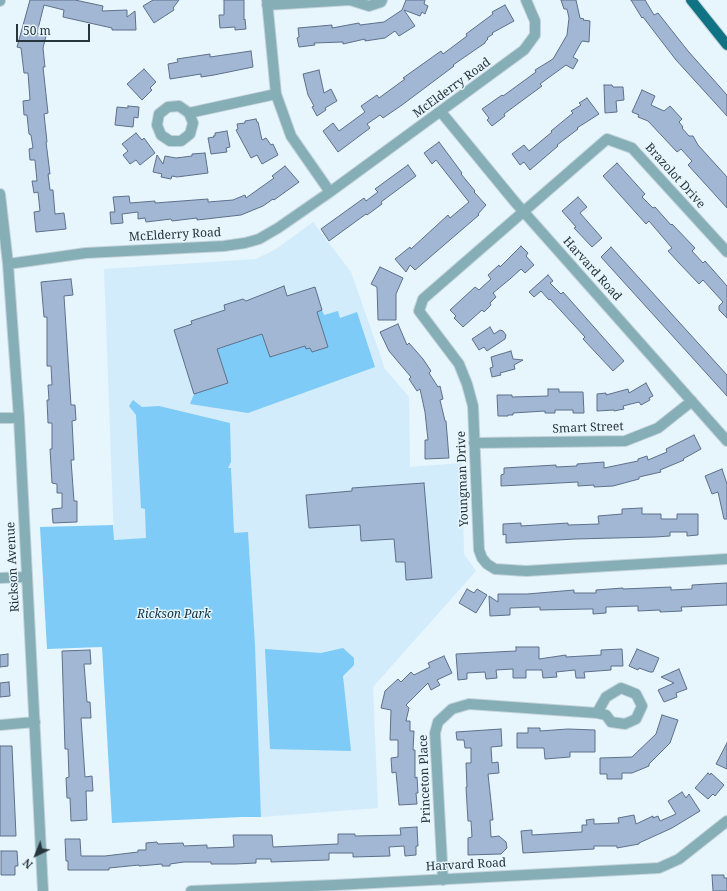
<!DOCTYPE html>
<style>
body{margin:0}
#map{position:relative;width:727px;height:891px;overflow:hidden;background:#e7f5fd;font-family:"Noto Serif",serif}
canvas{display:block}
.north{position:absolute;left:16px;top:835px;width:40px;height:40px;-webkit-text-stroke:3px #e7f5fd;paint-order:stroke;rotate:223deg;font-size:11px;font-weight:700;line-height:16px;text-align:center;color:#27353d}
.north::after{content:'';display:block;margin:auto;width:14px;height:18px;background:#27353d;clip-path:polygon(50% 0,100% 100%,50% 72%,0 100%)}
.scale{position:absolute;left:16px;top:24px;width:74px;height:18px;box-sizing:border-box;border:2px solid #27353d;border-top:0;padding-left:5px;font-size:12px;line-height:14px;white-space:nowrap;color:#27353d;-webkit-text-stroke:3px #e7f5fd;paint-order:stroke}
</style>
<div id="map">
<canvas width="727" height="891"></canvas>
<div class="north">N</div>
<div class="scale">50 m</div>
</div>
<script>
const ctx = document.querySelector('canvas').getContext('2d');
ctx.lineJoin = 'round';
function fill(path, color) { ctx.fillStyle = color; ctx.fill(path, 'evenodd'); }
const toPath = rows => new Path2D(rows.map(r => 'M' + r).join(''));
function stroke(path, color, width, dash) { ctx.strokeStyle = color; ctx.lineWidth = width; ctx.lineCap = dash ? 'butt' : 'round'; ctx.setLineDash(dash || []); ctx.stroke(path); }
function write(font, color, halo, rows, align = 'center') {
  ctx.font = font + ' "Noto Serif",serif'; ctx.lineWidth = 3; ctx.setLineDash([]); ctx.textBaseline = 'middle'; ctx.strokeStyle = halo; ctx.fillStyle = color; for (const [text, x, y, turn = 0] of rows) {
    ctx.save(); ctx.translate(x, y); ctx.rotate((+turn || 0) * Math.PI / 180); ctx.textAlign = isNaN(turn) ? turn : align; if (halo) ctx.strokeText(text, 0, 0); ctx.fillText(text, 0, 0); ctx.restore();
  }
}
fill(toPath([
 [313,222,351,272,385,369,409,397,410,467,462,463,464,554,476,571,373,687,378,808,261,817,255,653,248,533,114,540,104,269,256,259,276,249]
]), '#d2ecfb');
fill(toPath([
 [322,310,324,315,338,311,340,318,357,312,375,367,248,413,190,404,194,394,228,383,217,349,262,334,271,357,305,346,307,349,310,348,312,352,328,347,317,312],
 [133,400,142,407,159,406,230,423,231,462,228,468,231,468,234,533,248,532,255,645,261,817,242,817,112,823,102,647,47,649,40,527,113,525,114,540,146,538,145,509,141,508,136,415,129,406],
 [343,648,354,658,354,665,343,676,351,751,270,749,265,649,321,653]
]), '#7dcbf6');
const building = toPath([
 [30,0,75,0,103,6,102,11,127,10,127,17,135,11,136,30,112,30,112,28,63,17,64,10,44,5,37,33,46,36,43,48,45,67,43,67,48,113,44,114,47,142,46,142,50,174,48,174,50,190,53,190,55,214,64,213,66,229,36,232,34,212,40,211,38,192,34,193,32,181,37,181,35,160,30,160,29,149,33,148,31,135,29,134,27,115,24,115,23,101,30,100,28,73,24,73,21,48,17,47,30,0],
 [153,0,179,0,173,8,174,10,154,23,143,6,153,0],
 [224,0,244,0,244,20,245,19,246,29,235,30,235,27,220,28,219,15,224,15,224,0],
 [406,0,425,0,424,4,428,6,425,14,422,12,420,16,404,10,415,26,399,36,395,31,385,38,365,41,365,39,343,44,343,42,314,43,315,45,299,47,297,38,299,37,298,28,332,25,332,28,359,23,360,25,384,22,402,10,406,0],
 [561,0,576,0,580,18,584,19,583,20,590,21,589,42,582,41,573,57,578,60,573,69,566,65,540,84,542,86,504,114,505,116,492,126,487,120,489,118,482,109,502,95,503,96,536,72,535,70,553,59,567,35,569,18,567,9,564,9,561,0],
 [631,0,645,0,654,15,658,13,688,51,727,95,727,116,676,60,643,17,642,18,631,0],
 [505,5,514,21,492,33,493,34,487,38,488,39,485,42,485,43,453,65,454,66,402,105,383,118,380,115,367,124,370,128,338,152,323,131,333,123,339,131,365,112,361,106,377,95,379,98,405,79,403,78,441,51,443,54,467,36,466,34,493,14,492,12,505,5],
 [251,51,253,67,214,75,201,77,201,74,170,79,168,64,178,62,177,59,210,54,210,57,251,51],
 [144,69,156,82,150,88,152,90,142,100,127,84,144,69],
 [319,70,324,93,331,89,337,101,325,108,326,110,317,116,312,107,314,106,308,95,303,74,319,70],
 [604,85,612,85,613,87,623,87,624,100,616,101,617,112,605,113,604,85],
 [642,90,655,96,651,105,664,111,670,106,682,119,679,122,683,127,682,128,689,136,693,136,698,145,727,177,727,208,688,165,692,161,681,149,677,152,648,121,638,117,639,115,632,112,642,90],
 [587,98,599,114,577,128,578,129,557,145,558,146,530,170,524,162,520,165,512,154,524,145,529,151,552,132,551,131,573,113,571,111,581,105,579,103,587,98],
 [128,106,139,107,138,118,134,117,133,127,115,125,117,107,128,108,128,106],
 [256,119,257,122,258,122,262,140,266,138,271,145,273,144,278,155,262,164,257,155,251,158,236,130,238,129,237,124,245,123,245,121,256,119],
 [227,131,230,147,226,148,227,152,211,154,208,138,214,137,213,136,215,136,215,133,227,131],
 [136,133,142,140,144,138,155,153,140,165,136,160,130,164,123,155,128,151,122,144,136,133],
 [439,142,462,173,461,174,475,191,474,192,486,205,478,214,479,215,415,270,410,265,406,272,395,259,410,247,411,249,448,215,450,218,469,202,436,160,432,164,424,153,439,142],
 [205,153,208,173,177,177,172,176,171,179,161,177,162,174,153,172,157,155,163,164,165,156,176,158,192,156,192,154,205,153],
 [617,163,645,194,642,197,653,208,655,207,671,225,672,224,695,248,692,251,703,263,705,261,727,286,727,318,719,310,719,306,723,302,703,280,699,284,679,263,668,251,672,248,649,221,646,224,603,176,617,163],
 [408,165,416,176,381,202,382,204,367,215,366,214,329,241,321,229,364,198,366,201,378,192,375,189,408,165],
 [285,166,299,182,274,200,273,199,263,206,241,215,197,220,197,218,172,221,171,219,146,222,145,218,138,219,138,212,122,214,123,223,111,224,110,212,115,212,113,197,129,196,130,203,155,201,155,203,208,199,208,202,233,200,245,195,246,198,274,178,272,176,285,166],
 [578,197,587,207,580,213,602,238,592,247,574,228,576,227,562,211,578,197],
 [521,246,528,253,526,256,534,265,525,273,521,269,510,279,493,293,496,297,490,303,491,305,484,312,482,310,463,327,454,318,456,316,450,310,475,287,479,290,491,279,488,275,499,265,500,267,521,246],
 [611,247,727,375,727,396,601,257,611,247],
 [380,267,403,278,396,294,396,320,378,320,377,287,371,284,380,267],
 [548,275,553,281,550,283,561,294,563,292,624,361,613,371,583,339,585,337,550,299,549,300,541,291,534,297,529,292,548,275],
 [71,279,73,295,64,296,71,405,75,405,76,420,72,421,74,460,71,460,74,501,77,501,77,522,53,523,52,509,62,508,62,493,57,493,57,484,52,483,50,449,52,449,52,423,48,423,47,400,49,400,48,385,52,385,51,366,47,366,47,317,44,317,41,282,71,279],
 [284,286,287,296,315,287,322,310,317,312,328,347,312,352,310,348,306,349,305,346,270,357,262,334,217,349,228,383,194,394,174,330,192,324,191,321,225,310,224,305,243,299,246,301,284,286],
 [398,324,407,345,409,343,423,359,431,371,429,373,438,387,440,386,443,399,440,400,445,421,446,421,449,458,425,459,425,440,428,440,425,412,420,389,417,391,409,379,411,377,389,351,380,332,398,324],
 [490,327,494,334,500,330,503,331,506,335,505,339,487,351,484,347,479,350,472,339,490,327],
 [511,351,513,359,523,360,514,365,515,369,500,373,501,375,492,377,490,368,493,367,491,357,511,351],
 [646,383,653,396,649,398,650,400,641,405,639,402,623,406,624,409,614,411,614,410,597,411,597,394,606,393,606,395,628,389,629,393,646,383],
 [548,389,559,389,559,392,583,392,584,413,573,413,573,410,555,410,555,413,545,413,545,411,513,413,513,415,508,415,508,416,498,416,497,395,512,395,512,397,548,396,548,389],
 [694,435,701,449,683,459,684,460,660,470,661,472,639,477,639,479,613,486,594,487,594,485,578,486,578,482,501,486,501,475,504,474,504,468,556,465,556,467,577,466,577,464,604,462,604,468,638,461,638,459,647,456,648,460,667,452,666,449,694,435],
 [722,469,727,484,727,519,724,519,718,492,712,494,705,476,722,469],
 [424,483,432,578,406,580,405,562,396,562,394,539,361,541,360,525,309,528,306,495,352,491,352,488,424,483],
 [642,508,642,514,661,514,661,519,677,519,677,514,698,514,698,535,687,536,687,532,670,532,670,536,655,537,575,539,506,543,506,534,503,535,503,524,521,523,521,526,568,523,568,525,599,524,598,516,622,514,622,509,642,508],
 [727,583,727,605,681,607,682,611,660,612,660,610,638,611,638,606,606,607,606,613,593,614,593,609,588,609,540,610,540,607,510,608,510,615,490,616,489,596,498,602,498,594,527,594,574,590,574,593,596,593,596,590,623,588,623,589,671,587,671,590,692,589,692,585,727,583],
 [467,589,474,593,477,589,487,595,476,613,459,603,467,589],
 [516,647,539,647,539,659,566,655,566,657,601,655,601,650,622,649,623,666,611,666,611,670,584,672,585,678,576,678,575,670,556,672,557,677,543,678,542,670,526,670,526,678,513,678,513,669,496,670,497,678,486,679,485,672,467,673,467,679,458,680,456,654,516,651,516,647],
 [637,649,659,658,653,672,650,672,639,668,638,670,629,666,637,649],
 [90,650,91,664,84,664,87,702,90,702,91,718,81,718,85,777,92,776,93,791,86,791,87,820,71,821,70,798,67,798,66,778,69,777,68,749,65,749,62,651,90,650],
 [8,654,8,666,0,667,0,655,8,654],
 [444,656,452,673,437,680,440,685,431,690,428,683,406,705,409,708,406,721,410,721,410,731,414,731,413,750,415,750,415,778,417,777,418,793,416,793,417,804,399,805,396,772,392,773,391,758,398,757,398,740,390,740,391,710,381,708,385,691,398,679,401,682,411,672,414,675,430,667,428,663,444,656],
 [679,669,687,689,676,693,677,697,664,702,658,690,674,683,661,677,679,669],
 [9,682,10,696,0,697,0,683,9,682],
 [662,715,678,720,670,743,649,764,649,766,632,773,622,773,622,779,607,779,607,774,600,774,600,758,632,757,656,734,662,715],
 [528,728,540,728,540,731,568,729,595,730,595,752,570,752,570,757,545,759,544,748,517,748,517,733,528,733,528,728],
 [501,729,502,746,491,747,492,763,498,762,499,773,488,774,493,820,490,820,491,837,499,836,506,842,507,848,501,854,468,855,468,838,472,837,471,821,468,821,466,787,467,787,466,763,471,763,471,748,465,748,464,740,457,740,456,732,501,729],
 [727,743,727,769,716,764,727,743],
 [0,746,12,746,16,836,0,836,0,746],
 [708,773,710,775,711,773,724,785,715,796,713,794,708,799,695,788,708,773],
 [682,792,686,798,689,794,700,811,672,828,639,843,639,844,617,848,617,846,594,846,594,849,523,853,521,831,532,830,532,835,582,832,582,825,587,825,586,820,594,819,594,824,619,823,618,818,634,815,636,824,653,816,653,818,658,816,660,821,676,814,668,801,682,792],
 [417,827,418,846,416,846,416,855,405,856,404,846,389,847,390,856,353,857,353,853,329,853,329,860,271,862,271,859,256,859,256,863,235,864,211,864,211,862,184,862,170,864,170,866,162,866,162,864,139,866,139,865,109,868,109,870,68,870,68,861,66,861,65,839,80,839,81,856,105,856,138,852,138,850,146,850,146,843,157,842,158,844,183,843,184,846,207,845,207,848,234,847,233,835,272,835,273,847,338,844,338,834,355,834,355,836,401,835,400,828,417,827],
 [1,851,17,851,18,866,15,866,15,875,1,875,1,851],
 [712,875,724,875,724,878,727,878,727,891,713,891,712,875]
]);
fill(building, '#a2b7d3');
stroke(building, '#5d708a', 1);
const minor = toPath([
 [267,0,276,94,291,136,330,192],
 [0,1,0,0],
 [267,5,350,0,369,6,381,2,382,0],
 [441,112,515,202,727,441],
 [189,113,193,123,190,134,181,141,170,141,161,135,157,125,159,114,168,107,179,106,189,113,276,94],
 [0,194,8,264,19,418,43,891],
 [727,252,632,148,607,139,423,299,419,311,459,364,467,384,473,406,479,550,482,558,487,564,495,569,526,571,727,559],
 [8,264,86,253,224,246,245,243,259,239,278,228,330,192,524,50,535,35,535,21,526,0],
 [0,418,19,418],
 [474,443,625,441,658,428,692,401],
 [0,578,27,577],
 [0,725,35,722],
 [443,880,435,733,438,722,452,709,469,704,597,713,606,715,611,722,625,724,636,719,642,706,636,694,621,688,606,697,597,713],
 [191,891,335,885,659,868,679,859,727,821]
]);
const major = toPath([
 [691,0,727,45]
]);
stroke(minor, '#c4d2da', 12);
stroke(major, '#c4d2da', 12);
stroke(minor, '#85aeb6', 10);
stroke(major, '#107383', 10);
write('12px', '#27353d', '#e7f5fd', [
 ["McElderry Road",452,88,-36],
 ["Brazolot Drive",675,176,48],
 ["McElderry Road",175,235,-3],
 ["Harvard Road",592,269,48],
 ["Smart Street",588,428,-2],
 ["Youngman Drive",463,479,-92],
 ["Rickson Avenue",13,567,-93],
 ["Princeton Place",425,779,-92],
 ["Harvard Road",466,865,-3]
]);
write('italic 12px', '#0d3244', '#e7f5fd', [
 ["Rickson Park",174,615]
]);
</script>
